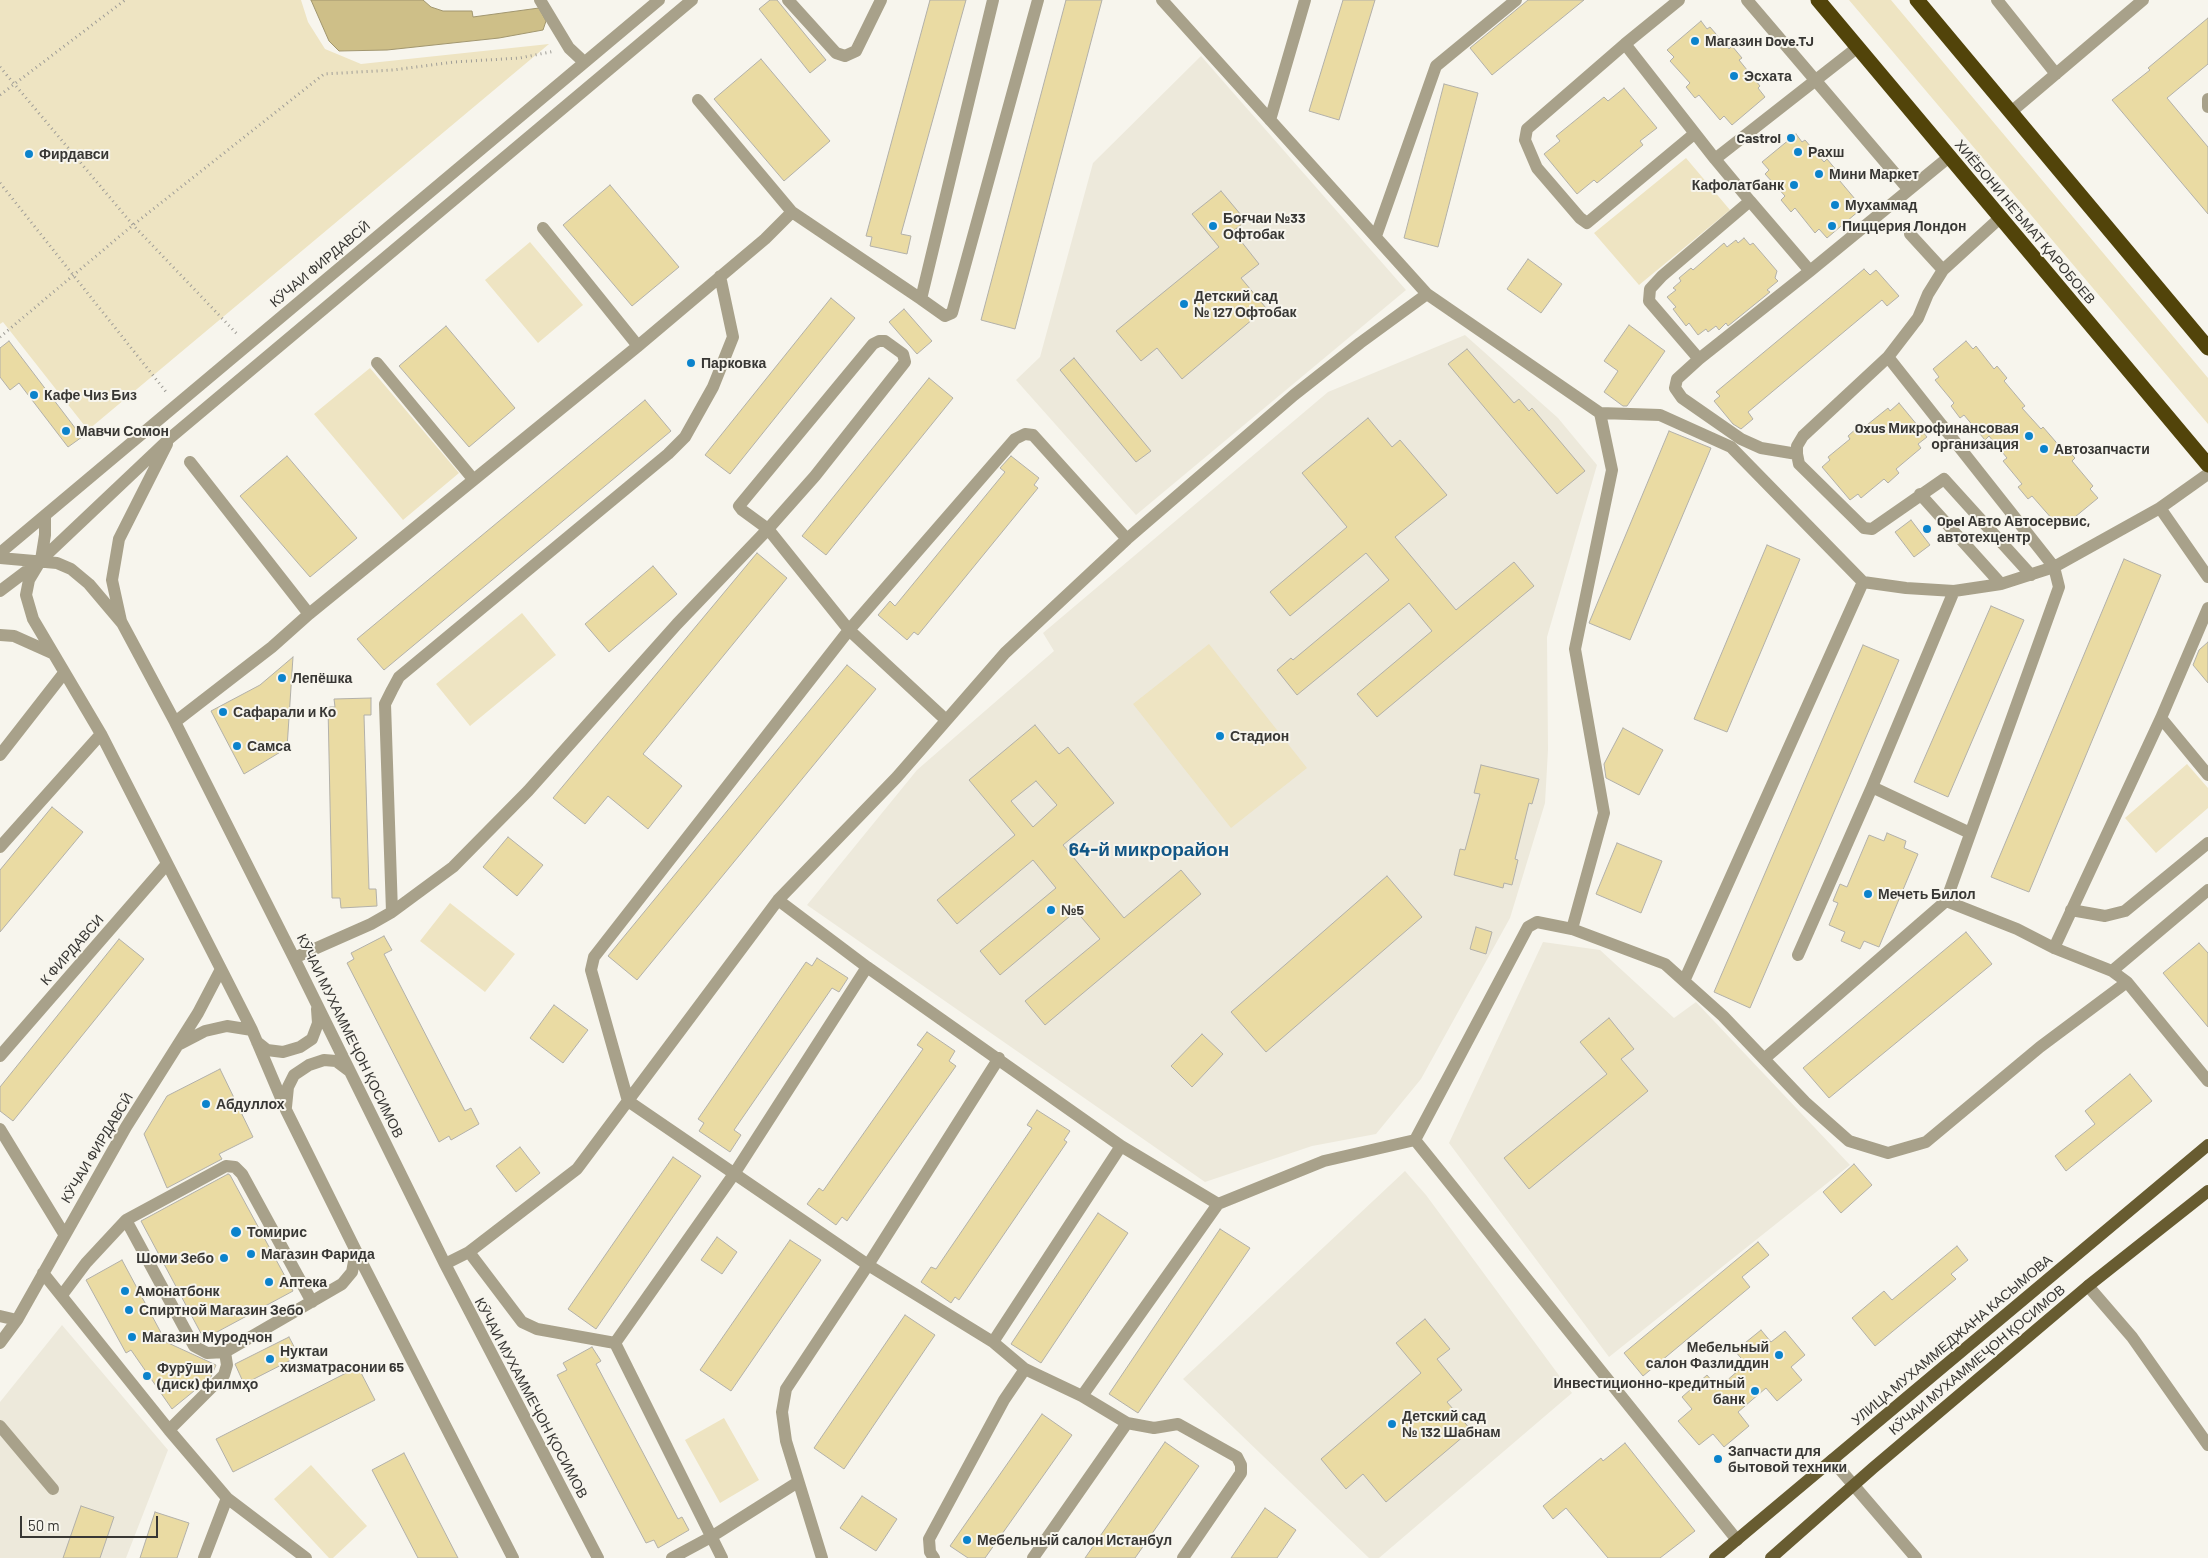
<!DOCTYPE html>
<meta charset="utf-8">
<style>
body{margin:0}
#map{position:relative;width:2208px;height:1558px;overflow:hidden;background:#f7f5ed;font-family:Barlow,sans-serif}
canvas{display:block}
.scale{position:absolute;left:20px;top:1516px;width:138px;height:22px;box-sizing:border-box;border:2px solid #383734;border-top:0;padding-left:6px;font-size:15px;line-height:18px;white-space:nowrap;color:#383734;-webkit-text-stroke:4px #f7f5ed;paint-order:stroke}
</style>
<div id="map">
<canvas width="2208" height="1558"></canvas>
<div class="scale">50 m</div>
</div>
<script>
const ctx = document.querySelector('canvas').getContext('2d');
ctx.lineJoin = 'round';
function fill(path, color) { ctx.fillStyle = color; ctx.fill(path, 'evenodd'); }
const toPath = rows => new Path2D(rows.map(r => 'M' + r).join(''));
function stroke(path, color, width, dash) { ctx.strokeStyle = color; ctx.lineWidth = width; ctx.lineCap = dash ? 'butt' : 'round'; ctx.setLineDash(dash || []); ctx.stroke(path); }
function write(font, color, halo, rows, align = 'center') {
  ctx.font = font + ' Barlow,sans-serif'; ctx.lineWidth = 4; ctx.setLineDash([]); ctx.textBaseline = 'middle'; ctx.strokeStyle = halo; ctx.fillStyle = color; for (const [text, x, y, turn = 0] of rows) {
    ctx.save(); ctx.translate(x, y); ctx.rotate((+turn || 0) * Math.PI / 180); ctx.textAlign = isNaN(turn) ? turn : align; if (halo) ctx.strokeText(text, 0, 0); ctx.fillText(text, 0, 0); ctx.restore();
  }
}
fill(toPath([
 [1201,56,1406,290,1136,515,1016,380,1040,357,1093,163],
 [1465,335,1558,418,1597,465,1547,637,1548,750,1545,803,1510,918,1421,1079,1376,1134,1312,1146,1205,1182,807,905,917,770,1054,651,1043,633,1328,392],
 [1543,942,1600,950,1674,1018,1696,1002,1850,1165,1609,1357,1449,1143],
 [1405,1171,1426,1195,1572,1393,1379,1558,1369,1558,1183,1379],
 [62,1325,168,1450,126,1558,0,1558,0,1402]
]), '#ede9db');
fill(toPath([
 [0,0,301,0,308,22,325,49,361,64,549,44,88,430,3,322,0,324],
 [1849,0,1891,0,2208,378,2208,424],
 [1686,158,1730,210,1639,285,1594,233],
 [530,242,583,305,538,343,485,280],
 [370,368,459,473,403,520,314,414],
 [522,613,556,655,470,726,436,684],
 [1209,644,1307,768,1231,828,1133,704],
 [2187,764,2208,788,2208,808,2156,853,2125,818],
 [450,903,515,954,485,992,420,941],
 [724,1418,759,1480,720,1503,685,1440],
 [311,1465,367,1526,333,1558,329,1558,274,1499]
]), '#eee4c2');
const water = toPath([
 [311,0,423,0,431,7,443,11,472,11,473,17,539,8,546,21,543,30,499,38,387,50,339,51,329,41,311,0]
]);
fill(water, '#cebf88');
stroke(water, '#a1966f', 1);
const building = toPath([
 [770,0,777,0,826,60,810,73,759,9,770,0],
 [930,0,966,0,901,234,911,236,907,254,870,246,872,237,866,236,930,0],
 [1066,0,1102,0,1015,329,981,320,1066,0],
 [1343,0,1375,0,1339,120,1309,111,1343,0],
 [1528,0,1584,0,1492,75,1470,48,1528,0],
 [2208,18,2208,64,2167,98,2208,147,2208,214,2112,100,2150,70,2148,68,2208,18],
 [1701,21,1707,29,1710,27,1729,49,1732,46,1742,58,1739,60,1760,86,1758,88,1765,97,1732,125,1724,116,1720,120,1699,95,1695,98,1686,87,1690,83,1670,61,1674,57,1667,50,1701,21],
 [761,59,830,141,784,181,714,99,761,59],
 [1444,84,1478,93,1438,247,1404,238,1444,84],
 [1624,88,1657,128,1640,141,1643,145,1597,183,1594,180,1577,194,1544,154,1560,141,1556,136,1604,97,1608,101,1624,88],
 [1796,134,1802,142,1805,140,1824,162,1827,159,1837,171,1834,174,1855,199,1853,201,1860,210,1827,238,1819,229,1815,233,1795,208,1791,212,1781,200,1785,196,1765,174,1769,170,1762,162,1796,134],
 [610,185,679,267,632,306,563,225,610,185],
 [1221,191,1246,221,1233,231,1259,264,1241,278,1266,308,1182,379,1157,348,1141,361,1116,331,1219,247,1192,214,1221,191],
 [1744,238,1750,245,1753,243,1777,271,1775,278,1778,281,1767,290,1770,292,1728,326,1726,323,1719,330,1716,326,1708,332,1706,329,1698,335,1689,323,1686,326,1673,309,1676,307,1667,297,1676,290,1673,288,1681,281,1679,278,1691,268,1693,270,1724,243,1727,247,1736,240,1738,243,1744,238],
 [1528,259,1562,284,1541,313,1507,289,1528,259],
 [1864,269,1870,275,1876,270,1899,296,1887,306,1882,300,1748,412,1753,419,1741,429,1733,424,1714,401,1720,396,1716,392,1864,269],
 [831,298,855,318,730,474,705,455,831,298],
 [904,309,932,341,917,354,889,322,904,309],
 [1629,325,1665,351,1627,406,1623,406,1604,392,1618,371,1604,361,1629,325],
 [446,326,515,408,469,447,399,366,446,326],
 [9,341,82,437,68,447,19,383,10,390,0,377,0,348,9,341],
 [1966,341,1973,349,1976,346,1994,369,1997,366,2007,378,2004,381,2025,406,2022,408,2041,429,2043,427,2062,449,2065,447,2075,458,2072,461,2093,486,2090,489,2098,498,2064,526,2057,517,2053,520,2032,496,2028,499,2018,487,2022,484,2003,461,2007,458,1989,436,1985,440,1964,415,1960,418,1951,406,1954,403,1935,380,1939,377,1933,369,1966,341],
 [1467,349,1514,403,1519,399,1529,411,1532,408,1585,471,1557,494,1448,364,1467,349],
 [1074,358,1151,451,1136,462,1060,370,1074,358],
 [929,378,953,398,826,555,802,536,929,378],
 [645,400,671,431,384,670,357,639,645,400],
 [1899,403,1927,437,1918,444,1921,448,1896,469,1899,473,1888,483,1884,479,1861,498,1858,494,1850,500,1822,467,1830,460,1828,457,1850,439,1848,436,1859,426,1862,429,1888,408,1890,411,1899,403],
 [1368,418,1392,447,1400,440,1447,495,1395,537,1456,610,1514,562,1534,586,1377,717,1357,694,1432,631,1409,603,1297,695,1277,670,1291,658,1293,660,1389,580,1366,553,1290,616,1270,592,1347,527,1302,473,1368,418],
 [1669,431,1711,448,1630,640,1589,623,1669,431],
 [287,456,357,538,310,577,240,496,287,456],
 [1011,456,1039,478,1034,485,1038,488,918,635,914,632,907,640,878,615,890,601,895,606,1005,472,1000,468,1011,456],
 [1911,520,1930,545,1914,557,1895,532,1911,520],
 [1767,545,1800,559,1727,732,1694,719,1767,545],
 [757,553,787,578,643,754,682,786,648,829,608,796,585,824,553,798,757,553],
 [2124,559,2161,575,2029,892,1991,877,2124,559],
 [653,566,677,594,609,652,585,624,653,566],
 [1991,606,2024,620,1948,797,1914,782,1991,606],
 [2208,642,2208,683,2193,665,2199,650,2208,642],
 [1863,645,1899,660,1750,1008,1714,992,1863,645],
 [293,657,287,748,244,774,211,711,260,685,293,657],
 [847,665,876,689,637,980,608,956,847,665],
 [371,698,371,715,364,715,369,889,376,889,377,906,341,908,340,898,332,898,328,707,335,707,334,699,371,698],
 [1035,725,1059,754,1068,747,1114,803,1063,845,1124,918,1181,870,1201,894,1045,1025,1025,1001,1100,939,1076,911,1000,975,980,951,1056,888,1033,860,957,924,937,900,1015,835,969,780,1035,725],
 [1036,781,1057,805,1033,827,1011,801,1036,781],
 [1623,728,1663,750,1639,795,1606,778,1604,764,1623,728],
 [1481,765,1539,779,1532,804,1529,803,1515,859,1518,860,1512,885,1504,883,1503,888,1454,875,1460,849,1465,850,1480,794,1474,793,1481,765],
 [52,807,83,832,0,932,0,870,52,807],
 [1887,833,1906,841,1904,848,1918,854,1879,947,1864,941,1860,949,1841,941,1845,932,1829,925,1838,903,1833,901,1840,884,1847,887,1869,835,1884,841,1887,833],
 [508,837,543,865,517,896,483,867,508,837],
 [1617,843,1662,861,1641,913,1596,894,1617,843],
 [1387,876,1422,917,1266,1052,1231,1012,1387,876],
 [1476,927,1492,932,1486,954,1470,949,1476,927],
 [1966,932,1992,964,1829,1098,1803,1068,1966,932],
 [384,936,392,950,384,954,465,1111,471,1108,479,1124,451,1140,449,1136,439,1142,347,963,354,959,351,953,384,936],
 [119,939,144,959,13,1121,0,1111,0,1087,119,939],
 [2199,943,2208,953,2208,1027,2163,973,2199,943],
 [817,958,848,978,839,992,832,988,734,1130,741,1135,730,1152,699,1131,704,1123,698,1119,806,962,812,966,817,958],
 [554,1005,588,1030,563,1063,530,1038,554,1005],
 [1609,1018,1634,1049,1621,1059,1648,1091,1529,1189,1504,1158,1607,1074,1580,1042,1609,1018],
 [927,1032,955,1051,949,1061,956,1066,847,1221,842,1217,836,1225,807,1204,819,1188,823,1191,923,1049,917,1045,927,1032],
 [1202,1034,1223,1054,1192,1087,1171,1066,1202,1034],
 [220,1069,253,1137,219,1154,222,1159,167,1188,144,1134,167,1096,220,1069],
 [2130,1074,2152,1101,2066,1171,2055,1156,2095,1124,2085,1111,2130,1074],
 [1037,1110,1070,1131,1064,1140,1067,1142,959,1300,955,1297,951,1303,921,1282,931,1267,936,1269,1032,1128,1027,1125,1037,1110],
 [520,1147,540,1173,516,1192,496,1166,520,1147],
 [673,1157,701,1176,596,1329,568,1309,673,1157],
 [1854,1164,1872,1185,1841,1213,1823,1192,1854,1164],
 [228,1174,230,1175,293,1291,204,1339,141,1221,228,1174],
 [1098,1213,1128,1233,1041,1363,1011,1344,1098,1213],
 [1220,1229,1250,1248,1138,1413,1109,1394,1220,1229],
 [717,1237,737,1252,722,1274,701,1260,717,1237],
 [790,1240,821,1260,731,1391,700,1370,790,1240],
 [1758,1242,1769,1255,1742,1277,1750,1287,1643,1376,1624,1353,1758,1242],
 [1957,1246,1968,1260,1951,1274,1956,1279,1875,1346,1852,1318,1884,1291,1892,1300,1957,1246],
 [122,1260,166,1342,216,1365,211,1377,172,1409,131,1350,126,1353,86,1280,122,1260],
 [905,1315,935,1335,844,1469,814,1448,905,1315],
 [1425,1319,1450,1349,1437,1359,1462,1390,1447,1402,1471,1430,1386,1502,1363,1474,1346,1489,1321,1459,1421,1373,1396,1343,1425,1319],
 [1761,1330,1771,1342,1785,1331,1805,1355,1791,1367,1802,1380,1777,1401,1766,1388,1738,1412,1749,1426,1724,1447,1713,1434,1699,1445,1678,1421,1692,1409,1682,1397,1707,1375,1718,1388,1746,1364,1735,1351,1761,1330],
 [289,1337,299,1356,244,1384,235,1364,289,1337],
 [592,1347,601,1361,596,1364,678,1519,682,1517,689,1530,658,1548,654,1540,646,1543,557,1375,567,1370,563,1363,592,1347],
 [358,1367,375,1400,233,1472,216,1439,358,1367],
 [1042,1414,1072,1435,985,1558,968,1558,950,1546,1042,1414],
 [1165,1442,1199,1466,1135,1558,1085,1558,1165,1442],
 [1625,1443,1695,1531,1660,1558,1608,1558,1566,1508,1553,1519,1543,1506,1601,1458,1603,1461,1625,1443],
 [404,1453,458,1558,418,1558,372,1470,404,1453],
 [862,1496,897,1519,876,1551,840,1528,862,1496],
 [81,1506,114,1517,100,1558,63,1558,81,1506],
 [1265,1508,1296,1530,1277,1558,1231,1558,1265,1508],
 [155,1512,189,1523,177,1558,140,1558,155,1512]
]);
fill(building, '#eadba3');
stroke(building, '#b2b0a9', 1);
stroke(toPath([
 [0,67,133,225,238,335],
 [0,95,125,0],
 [0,183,167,393],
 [0,337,133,225,324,74,393,70,454,62,520,58,555,51]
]), '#9f9d97', 3, [1, 4]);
stroke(toPath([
 [540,0,569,48,584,62],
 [788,0,836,53,845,56,856,51,881,0],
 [1162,0,1427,294],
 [1679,0,1625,44,1715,159],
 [1747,0,1909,190],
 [1997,0,2056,74],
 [1625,44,1527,129,1525,140,1537,168,1580,218,1587,223,1694,134],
 [2208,99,2208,107],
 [698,100,792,212,921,299,993,0],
 [2011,112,2143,0],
 [1270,120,1305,0],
 [1750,201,1715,159,1858,47],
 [2001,217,1943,270,1928,294,1918,318,1888,357,1803,436,1797,446,1797,454,1799,464,1864,528,1872,529,1944,479,2031,575],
 [543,228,638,346],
 [1910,234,1943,270],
 [1376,236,1436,66,1516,0],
 [1810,271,1750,201,1662,276,1650,289,1649,301,1699,359,1810,271,1949,157],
 [921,299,945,316,952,313,1038,0],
 [1699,359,1677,379,1675,388,1682,398,1741,439,1761,448,1797,454],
 [377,363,473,479],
 [1600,413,1660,415,1731,447,1863,582,1906,588,1954,591,2001,584,2054,567,2160,508],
 [190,462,309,614],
 [2208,474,2160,508,2208,577],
 [1920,494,2001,584],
 [45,517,45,535,41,560,29,580,26,595,33,619,101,734,221,969,252,1030,286,1110,356,1251,513,1558],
 [1127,539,1033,435,1025,434,1015,439,849,630,594,957,591,970,628,1101,868,1265,993,1342,1025,1369,1082,1396,1127,1423,1154,1428,1178,1424,1237,1457,1241,1465,1241,1473,1183,1558],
 [0,553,659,0],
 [0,558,57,563,71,569,89,584,122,623,175,722,294,958,445,1264,598,1558],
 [0,591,41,560,170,438,692,0],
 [121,621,112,580,119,539,167,444],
 [0,635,14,636,52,653],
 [2161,718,2208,775],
 [175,722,272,647,309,614,638,346,765,239,792,212],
 [0,755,64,673],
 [1872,787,1970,833],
 [0,847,101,734],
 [778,900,867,967,1121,1146,1218,1204,1324,1161,1415,1140,1737,1540],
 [1946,901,2017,929,2054,948,2112,971,2127,982],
 [2071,910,2105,916,2125,911,2208,843],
 [392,912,385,704,392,690,399,677,668,454,685,437,713,387,733,337,720,276],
 [1572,929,1665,964,1723,1016,1805,1102,1849,1141,1888,1153,1926,1142,2040,1047,2127,982,2208,1081],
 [2054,948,2161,718,2208,608],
 [1798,955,1872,787,1954,591],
 [294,958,371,924,392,912,453,867,528,791,677,624,768,529,815,476,905,362,903,354,885,341,879,341,873,344,739,506,742,510,768,529,849,630,946,720],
 [2112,971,2208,890],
 [1685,979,1863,582],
 [257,1042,267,1050,283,1052,300,1047,312,1039,318,1023,317,1009],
 [180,1044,205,1031,227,1026,252,1030],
 [0,1056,167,864],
 [1764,1059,1946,901,2059,587,2054,567,1888,357],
 [286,1107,288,1087,294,1075,309,1065,324,1060,336,1061,348,1070],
 [0,1129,64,1234],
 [469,1252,522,1322,537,1329,615,1343,722,1558],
 [445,1264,469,1252,577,1169,778,900,897,777,1005,653,1127,539,1294,395,1360,343,1427,294,1600,413,1612,470,1575,649,1604,813,1572,929,1537,922,1528,927,1415,1140],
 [43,1273,169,1430,227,1498,306,1558],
 [2088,1286,2132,1337,2208,1445],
 [62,1295,86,1263,126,1220],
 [0,1316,17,1320],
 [993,1342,1121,1146],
 [0,1343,17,1320,126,1127,198,1013,221,969],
 [615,1343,734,1174,867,967],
 [225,1352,207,1353,194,1346,126,1220,226,1166,235,1167,242,1174,312,1302],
 [1082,1396,1218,1204],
 [0,1426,53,1489],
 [169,1430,224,1375,227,1365,225,1352,342,1284,352,1272,356,1251],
 [1832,1460,1916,1558],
 [204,1558,227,1498],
 [672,1558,711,1537,798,1482],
 [822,1558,786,1441,782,1412,786,1389,868,1265,999,1058],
 [934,1558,930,1552,929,1539,1004,1400,1025,1369],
 [1033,1558,1127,1423]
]), '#a8a18a', 12);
stroke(toPath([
 [1715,1558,2208,1145],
 [1771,1558,1873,1468,2088,1286,2208,1191]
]), '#685c31', 12);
stroke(toPath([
 [1818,0,2208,465],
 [1917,0,2208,348]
]), '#52440a', 15);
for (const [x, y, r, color] of [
 [1695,41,5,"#0b83cc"],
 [1734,76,5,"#0b83cc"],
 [1791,138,5,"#0b83cc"],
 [1798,152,5,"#0b83cc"],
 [29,154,5,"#0b83cc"],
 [1819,174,5,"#0b83cc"],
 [1794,185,5,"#0b83cc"],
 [1835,205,5,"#0b83cc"],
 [1213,226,5,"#0b83cc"],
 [1832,226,5,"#0b83cc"],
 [1184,304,5,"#0b83cc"],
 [691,363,5,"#0b83cc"],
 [34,395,5,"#0b83cc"],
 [66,431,5,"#0b83cc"],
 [2029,436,5,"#0b83cc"],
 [2044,449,5,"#0b83cc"],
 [1927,529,5,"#0b83cc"],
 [282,678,5,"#0b83cc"],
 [223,712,5,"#0b83cc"],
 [1220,736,5,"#0b83cc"],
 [237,746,5,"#0b83cc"],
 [1868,894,5,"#0b83cc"],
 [1051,910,5,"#0b83cc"],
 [206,1104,5,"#0b83cc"],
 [236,1232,6,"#0b83cc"],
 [251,1254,5,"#0b83cc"],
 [224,1258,5,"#0b83cc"],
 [269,1282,5,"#0b83cc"],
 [125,1291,5,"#0b83cc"],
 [129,1310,5,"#0b83cc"],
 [132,1337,5,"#0b83cc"],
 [1779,1355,5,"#0b83cc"],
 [270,1359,5,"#0b83cc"],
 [147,1376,5,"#0b83cc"],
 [1755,1391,5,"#0b83cc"],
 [1392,1424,5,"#0b83cc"],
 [1718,1459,5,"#0b83cc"],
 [967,1540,5,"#0b83cc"]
]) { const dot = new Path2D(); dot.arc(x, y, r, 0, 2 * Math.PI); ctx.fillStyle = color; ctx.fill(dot); stroke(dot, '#f7f5ed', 2); }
write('bold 14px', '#383734', '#f7f5ed', [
 ["Магазин Dove.TJ",1705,41],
 ["Эсхата",1744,76],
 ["Castrol",1781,138,"right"],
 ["Рахш",1808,152],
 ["Фирдавси",39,154],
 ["Мини Маркет",1829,174],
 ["Кафолатбанк",1784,185,"right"],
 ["Мухаммад",1845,205],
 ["Боғчаи №33",1223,218],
 ["Офтобак",1223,234],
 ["Пиццерия Лондон",1842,226],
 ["Детский сад",1194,296],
 ["№ 127 Офтобак",1194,312],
 ["Парковка",701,363],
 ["Кафе Чиз Биз",44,395],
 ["Oxus Микрофинансовая",2019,428,"right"],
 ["организация",2019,444,"right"],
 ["Мавчи Сомон",76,431],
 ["Автозапчасти",2054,449],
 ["Opel Авто Автосервис,",1937,521],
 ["автотехцентр",1937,537],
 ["Лепёшка",292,678],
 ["Сафарали и Ко",233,712],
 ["Стадион",1230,736],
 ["Самса",247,746],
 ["Мечеть Билол",1878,894],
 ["№5",1061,910],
 ["Абдуллох",216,1104],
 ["Томирис",247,1232],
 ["Магазин Фарида",261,1254],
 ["Шоми Зебо",214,1258,"right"],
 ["Аптека",279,1282],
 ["Амонатбонк",135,1291],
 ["Спиртной Магазин Зебо",139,1310],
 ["Магазин Муродчон",142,1337],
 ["Мебельный",1769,1347,"right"],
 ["салон Фазлиддин",1769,1363,"right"],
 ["Нуктаи",280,1351],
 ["хизматрасонии 65",280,1367],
 ["Фурӯши",157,1368],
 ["(диск) филмҳо",157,1384],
 ["Инвестиционно-кредитный",1745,1383,"right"],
 ["банк",1745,1399,"right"],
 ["Детский сад",1402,1416],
 ["№ 132 Шабнам",1402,1432],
 ["Запчасти для",1728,1451],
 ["бытовой техники",1728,1467],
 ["Мебельный салон Истанбул",977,1540]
], 'left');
write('14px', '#383734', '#f7f5ed', [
 ["ХИЁБОНИ НЕЪМАТ ҚАРОБОЕВ",2025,222,50],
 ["КӮЧАИ ФИРДАВСӢ",320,264,-40],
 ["К ФИРДАВСИ",72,950,-49],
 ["КӮЧАИ МУХАММЕҶОН ҚОСИМОВ",350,1036,64],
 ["КӮЧАИ ФИРДАВСӢ",97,1148,-59],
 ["УЛИЦА МУХАММЕДЖАНА КАСЫМОВА",1952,1340,-40],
 ["КӮЧАИ МУХАММЕҶОН ҚОСИМОВ",1977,1360,-40],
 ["КӮЧАИ МУХАММЕҶОН ҚОСИМОВ",531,1398,62]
]);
write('bold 19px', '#125685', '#f7f5ed', [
 ["64-й микрорайон",1149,850]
]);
</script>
